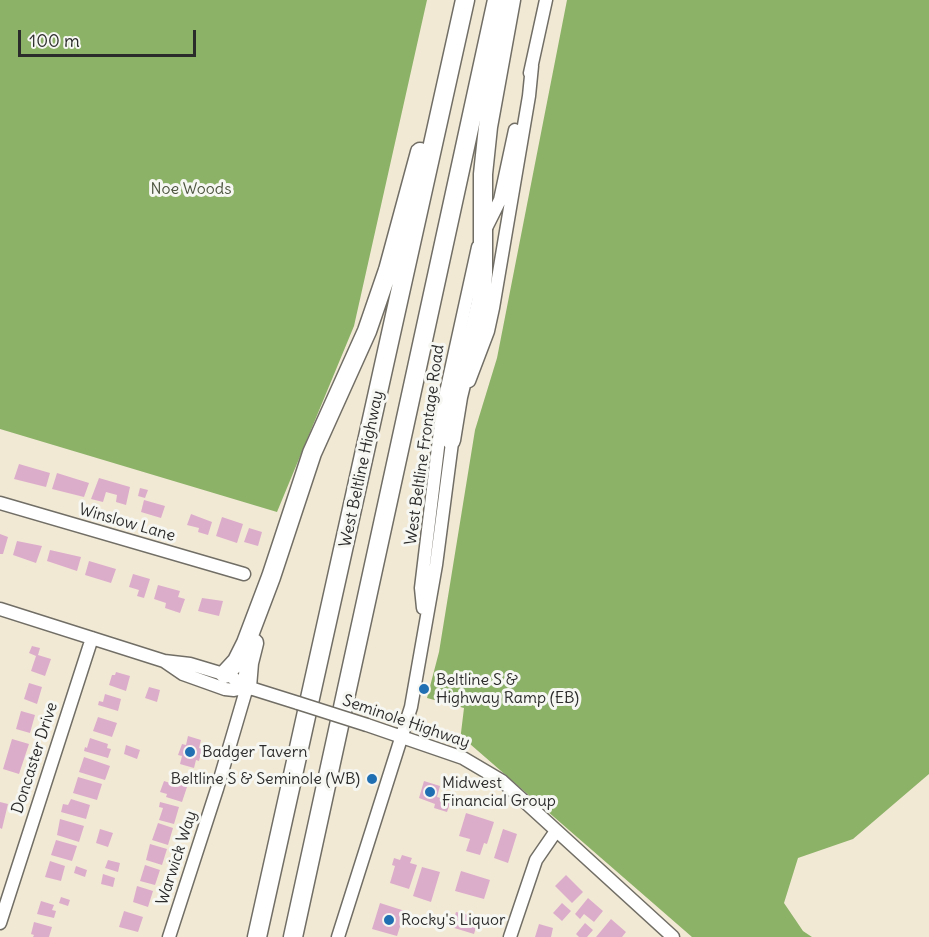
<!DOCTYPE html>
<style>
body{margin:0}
#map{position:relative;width:929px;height:937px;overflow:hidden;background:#f2e9d5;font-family:Delius,sans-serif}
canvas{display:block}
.scale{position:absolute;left:18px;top:30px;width:178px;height:27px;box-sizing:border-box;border:3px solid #2b2b2b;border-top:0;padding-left:8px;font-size:18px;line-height:21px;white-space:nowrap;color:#2b2b2b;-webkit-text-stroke:4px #f6f6f2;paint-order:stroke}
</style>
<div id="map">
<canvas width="929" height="937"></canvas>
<div class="scale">100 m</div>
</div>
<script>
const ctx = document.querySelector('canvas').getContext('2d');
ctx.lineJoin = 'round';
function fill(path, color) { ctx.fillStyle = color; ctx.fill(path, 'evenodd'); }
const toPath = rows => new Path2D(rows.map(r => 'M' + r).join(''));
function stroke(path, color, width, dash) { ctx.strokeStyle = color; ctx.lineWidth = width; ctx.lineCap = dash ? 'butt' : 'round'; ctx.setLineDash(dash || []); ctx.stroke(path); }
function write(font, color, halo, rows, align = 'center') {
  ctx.font = font + ' Delius,sans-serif'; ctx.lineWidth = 6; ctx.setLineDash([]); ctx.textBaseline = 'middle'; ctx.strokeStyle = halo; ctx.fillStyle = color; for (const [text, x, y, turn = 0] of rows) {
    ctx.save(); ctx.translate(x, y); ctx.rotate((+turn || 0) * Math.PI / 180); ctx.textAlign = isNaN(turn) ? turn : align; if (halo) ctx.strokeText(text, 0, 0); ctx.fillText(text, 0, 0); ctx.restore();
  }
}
fill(toPath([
 [0,0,427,0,354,326,277,512,0,429],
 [567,0,929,0,929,774,853,839,798,858,784,903,803,931,812,937,692,937,470,744,460,741,464,708,427,698,439,652,475,430,497,358]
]), '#8cb268');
fill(toPath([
 [19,464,50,473,46,487,14,479],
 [57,473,89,483,84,497,52,489],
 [99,478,130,487,126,505,116,502,117,495,106,492,103,502,91,499],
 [140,488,148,490,145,498,138,496],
 [144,500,165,506,161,518,141,512],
 [191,514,212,522,208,535,198,532,199,528,187,525],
 [222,517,243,524,237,543,216,536],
 [249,528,262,532,258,546,244,542],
 [0,534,8,537,3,554,0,554],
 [17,541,42,546,36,563,13,555],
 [50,550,81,557,77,571,47,561],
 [89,561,116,569,111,583,85,575],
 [133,574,150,579,144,598,137,596,139,590,129,587],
 [158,585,180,591,178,597,185,599,180,613,165,608,166,603,154,599],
 [202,598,223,601,219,616,198,611],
 [32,646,40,648,38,655,51,659,45,676,31,671,36,656,29,653],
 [116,672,130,676,126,691,109,685,112,675,115,675],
 [29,683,42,687,37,704,24,699],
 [149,687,160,690,157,702,145,698],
 [105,694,121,699,118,711,98,705,99,701,103,702],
 [21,711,35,715,30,733,16,729],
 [98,717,117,723,112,737,93,731],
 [188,736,201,740,199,748,202,749,199,761,196,760,194,768,180,764,182,756,178,755,182,744,186,745],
 [90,738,108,744,107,748,111,749,108,758,84,751,85,747,87,748],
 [12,739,29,744,19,774,3,769],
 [126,745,140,750,137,759,124,754],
 [84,757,110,766,105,780,79,772],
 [78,777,102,784,97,800,73,793],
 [164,781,170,783,171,781,187,787,182,802,166,797,167,794,160,792],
 [424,781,440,786,437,797,451,801,447,812,434,808,435,804,419,798],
 [71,799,90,805,86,819,61,812,63,804,68,805],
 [0,802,8,804,2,829,0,828],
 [160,802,179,807,174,824,159,820,163,808,159,807],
 [466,813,494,822,487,844,484,843,480,855,466,851,470,839,459,836],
 [60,819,84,826,79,842,57,835],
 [158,823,173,828,168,845,152,840],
 [100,829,113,833,108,847,96,843],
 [503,829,517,834,508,863,494,858],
 [56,840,77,846,72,861,51,855],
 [150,844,167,849,162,865,146,860],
 [402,855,412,858,410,863,417,865,409,889,390,883,395,866,392,865,394,858,400,860],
 [108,860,120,863,118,872,105,868],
 [50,861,65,866,61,881,45,877],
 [145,865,160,870,155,885,140,881],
 [76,866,87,870,85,877,74,873],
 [422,867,440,872,431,902,413,896],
 [461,871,490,880,484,899,455,891],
 [103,874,115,878,113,887,101,884],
 [566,875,583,892,572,903,555,886],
 [137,886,153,891,148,907,133,902],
 [61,897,70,900,68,906,59,903],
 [588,898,603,911,594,922,584,914,580,919,575,914],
 [41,901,54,905,52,910,56,911,54,918,37,914],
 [380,903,405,911,397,936,372,929],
 [562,903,571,911,562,921,553,913],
 [124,911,143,917,138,932,119,927],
 [456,912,479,917,474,934,451,927],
 [611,919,626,932,622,937,596,937],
 [34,922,52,927,49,937,33,937,34,935,31,934],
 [585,923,593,930,587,937,579,937,576,934],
 [539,924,553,928,551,937,535,937]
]), '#dcaccb');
const minor = toPath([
 [530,73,546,0],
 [486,228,500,200,515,130],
 [469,381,488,331,493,308,529,96,532,66],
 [0,503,244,574],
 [423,608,421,588,443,406,478,247],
 [0,609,164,661,190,664,230,676,247,687,298,703],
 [164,661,183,674,225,689,234,690,247,687],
 [367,725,463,758,502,781,673,937],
 [0,923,92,638],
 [169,937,217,789,247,687],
 [338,937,411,707,436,565,453,435],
 [510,937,536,860,556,831]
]);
const highway = toPath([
 [451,440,458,397,481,302,483,274,483,174,488,127,511,0],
 [225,674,237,661,246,643,271,577,312,453,367,331,388,270,420,152],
 [247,687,249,663,254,643],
 [257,937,465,0],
 [293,937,497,0]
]);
stroke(minor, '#716e66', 15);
stroke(highway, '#716e66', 21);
stroke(minor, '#fff', 12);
stroke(highway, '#fff', 18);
const minorBridge = toPath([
 [298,703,367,725]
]);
stroke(minorBridge, '#716e66', 15, []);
stroke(minorBridge, '#fff', 12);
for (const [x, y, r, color] of [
 [424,689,6,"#1f6fb2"],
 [190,752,6,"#1f6fb2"],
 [372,779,6,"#1f6fb2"],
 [430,792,6,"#1f6fb2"],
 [389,920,6,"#1f6fb2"]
]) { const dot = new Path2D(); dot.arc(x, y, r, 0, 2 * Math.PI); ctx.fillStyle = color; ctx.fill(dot); stroke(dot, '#f6f6f2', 2); }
write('16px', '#4c543e', '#f6f6f2', [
 ["Noe Woods",191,189]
]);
write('16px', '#2b2b2b', '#f6f6f2', [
 ["West Beltline Frontage Road",425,445,-82],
 ["West Beltline Highway",362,469,-78],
 ["Winslow Lane",127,523,16],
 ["Seminole Highway",406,722,19],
 ["Doncaster Drive",35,758,-72],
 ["Warwick Way",177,858,-72]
]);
write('16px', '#2b2b2b', '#f6f6f2', [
 ["Beltline S &",436,680],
 ["Highway Ramp (EB)",436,698],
 ["Badger Tavern",202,752],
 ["Beltline S & Seminole (WB)",360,779,"right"],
 ["Midwest",442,783],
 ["Financial Group",442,801],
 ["Rocky's Liquor",401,920]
], 'left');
</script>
